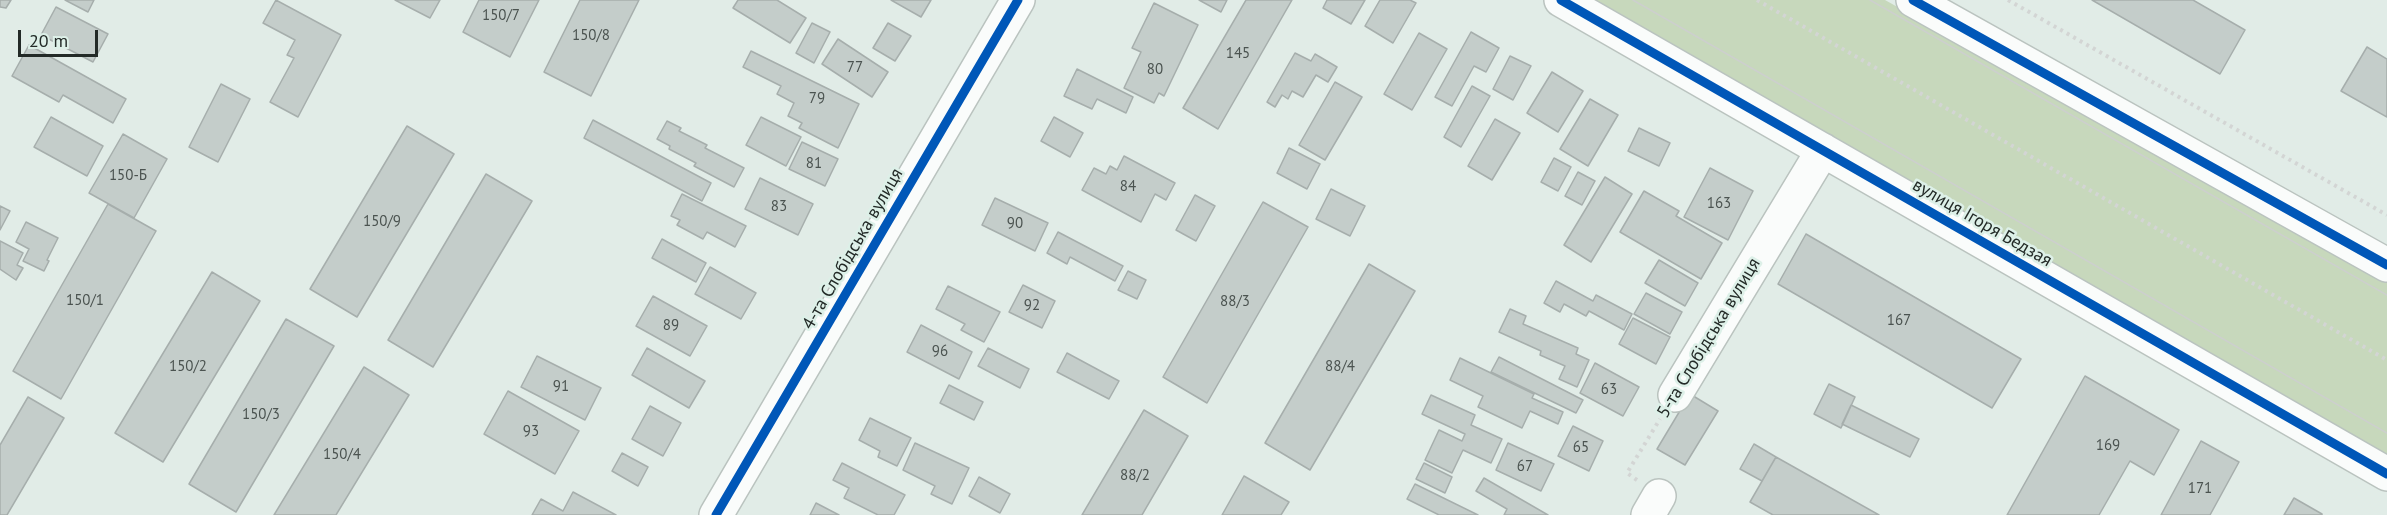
<!DOCTYPE html>
<meta charset="utf-8">
<style>
body{margin:0}
#map{position:relative;width:2387px;height:515px;overflow:hidden;background:#e1ece7;font-family:"PT Sans",sans-serif}
canvas{display:block}
.scale{position:absolute;left:18px;top:30px;width:80px;height:27px;box-sizing:border-box;border:3px solid #232a27;border-top:0;padding-left:8px;font-size:18px;line-height:21px;white-space:nowrap;color:#232a27;-webkit-text-stroke:4px #ddf0e8;paint-order:stroke}
</style>
<div id="map">
<canvas width="2387" height="515"></canvas>
<div class="scale">20 m</div>
</div>
<script>
const ctx = document.querySelector('canvas').getContext('2d');
ctx.lineJoin = 'round';
function fill(path, color) { ctx.fillStyle = color; ctx.fill(path, 'evenodd'); }
const toPath = rows => new Path2D(rows.map(r => 'M' + r).join(''));
function stroke(path, color, width, dash) { ctx.strokeStyle = color; ctx.lineWidth = width; ctx.lineCap = dash ? 'butt' : 'round'; ctx.setLineDash(dash || []); ctx.stroke(path); }
function write(font, color, halo, rows, align = 'center') {
  ctx.font = font + ' "PT Sans",sans-serif'; ctx.lineWidth = 5; ctx.setLineDash([]); ctx.textBaseline = 'middle'; ctx.strokeStyle = halo; ctx.fillStyle = color; for (const [text, x, y, turn = 0] of rows) {
    ctx.save(); ctx.translate(x, y); ctx.rotate((+turn || 0) * Math.PI / 180); ctx.textAlign = isNaN(turn) ? turn : align; if (halo) ctx.strokeText(text, 0, 0); ctx.fillText(text, 0, 0); ctx.restore();
  }
}
fill(toPath([
 [1589,0,1885,0,2387,281,2387,461]
]), '#c7d8bc');
const building = toPath([
 [0,0,11,0,6,8,0,7,0,0],
 [65,0,94,0,88,12,65,0],
 [276,0,341,35,298,117,270,102,294,58,287,55,295,40,263,23,276,0],
 [395,0,440,0,430,18,395,0],
 [479,0,539,0,510,57,463,32,479,0],
 [580,0,639,0,591,96,544,72,580,0],
 [738,0,777,0,806,18,790,43,733,8,738,0],
 [891,0,931,0,921,17,891,0],
 [1199,0,1227,0,1221,12,1199,0],
 [1246,0,1292,0,1218,129,1183,108,1246,0],
 [1327,0,1365,0,1351,24,1323,8,1327,0],
 [1380,0,1410,0,1416,3,1393,43,1365,26,1380,0],
 [2092,0,2193,0,2245,30,2220,74,2092,0],
 [1154,3,1198,25,1164,96,1159,93,1154,103,1124,88,1141,52,1132,48,1154,3],
 [56,7,108,34,93,62,41,35,56,7],
 [812,23,830,32,814,63,796,53,812,23],
 [888,23,911,36,895,61,873,48,888,23],
 [1471,32,1499,48,1486,72,1474,66,1452,106,1435,97,1471,32],
 [1419,33,1447,49,1412,110,1384,94,1419,33],
 [838,39,888,72,872,97,822,64,838,39],
 [29,45,126,99,113,123,63,95,59,102,12,76,29,45],
 [2367,47,2387,59,2387,117,2341,91,2367,47],
 [751,51,859,104,838,148,799,128,802,123,788,116,794,103,777,94,781,86,743,67,751,51],
 [1295,53,1311,61,1315,54,1337,67,1328,82,1316,75,1303,97,1292,91,1288,99,1282,95,1275,107,1267,102,1295,53],
 [1510,56,1531,66,1513,100,1493,89,1510,56],
 [1077,69,1133,97,1126,113,1097,99,1092,109,1064,96,1077,69],
 [1552,72,1583,91,1558,132,1527,113,1552,72],
 [1335,82,1362,97,1325,160,1299,145,1335,82],
 [221,84,250,99,218,162,189,147,221,84],
 [1472,86,1490,96,1461,147,1444,137,1472,86],
 [1590,99,1618,115,1588,166,1560,149,1590,99],
 [51,117,103,146,87,176,34,147,51,117],
 [761,117,801,137,786,166,746,145,761,117],
 [1054,117,1083,133,1070,157,1041,141,1054,117],
 [1495,119,1520,133,1492,180,1468,166,1495,119],
 [593,120,711,183,702,201,584,138,593,120],
 [667,121,681,128,679,131,707,145,705,148,744,168,734,187,694,166,696,163,669,149,670,146,657,139,667,121],
 [407,126,454,154,357,317,310,289,407,126],
 [1639,128,1670,143,1659,166,1628,151,1639,128],
 [123,134,167,159,134,218,89,193,123,134],
 [802,142,838,159,825,186,789,169,802,142],
 [1289,148,1320,164,1307,189,1277,173,1289,148],
 [1124,156,1175,183,1166,200,1155,194,1141,222,1082,190,1094,168,1106,174,1110,166,1117,170,1124,156],
 [1554,158,1571,167,1558,191,1541,182,1554,158],
 [1710,168,1753,191,1728,240,1684,217,1710,168],
 [1578,172,1595,181,1582,205,1565,196,1578,172],
 [486,174,532,201,433,367,388,340,486,174],
 [1605,177,1632,194,1591,262,1564,245,1605,177],
 [760,178,813,204,798,235,745,209,760,178],
 [1331,189,1365,206,1350,236,1316,219,1331,189],
 [1644,191,1679,211,1676,216,1722,243,1701,279,1620,232,1644,191],
 [682,194,746,226,735,247,707,232,703,239,677,225,680,220,671,216,682,194],
 [1195,195,1215,206,1196,241,1176,230,1195,195],
 [995,198,1048,223,1035,251,982,225,995,198],
 [1263,202,1308,227,1207,403,1163,377,1263,202],
 [108,204,156,231,61,399,13,371,108,204],
 [0,206,10,211,0,230,0,206],
 [26,222,58,238,47,260,49,261,44,271,23,261,29,249,16,242,26,222],
 [1058,232,1123,266,1115,281,1070,257,1067,264,1047,253,1058,232],
 [1806,234,2021,359,1992,408,1778,284,1806,234],
 [662,239,706,263,696,282,652,258,662,239],
 [0,241,23,253,17,265,23,268,16,280,0,269,0,241],
 [1659,260,1698,283,1685,306,1645,283,1659,260],
 [1369,264,1415,291,1310,470,1265,443,1369,264],
 [710,267,756,293,741,319,695,294,710,267],
 [1128,271,1146,280,1137,299,1118,290,1128,271],
 [212,272,260,301,163,462,115,433,212,272],
 [1556,281,1593,301,1596,295,1632,314,1624,330,1589,311,1586,316,1564,304,1560,312,1544,303,1556,281],
 [1023,285,1055,301,1042,328,1009,312,1023,285],
 [948,286,1000,312,984,342,961,330,965,324,936,309,948,286],
 [1646,293,1682,312,1670,334,1634,314,1646,293],
 [653,296,707,326,690,356,636,326,653,296],
 [1510,309,1526,316,1523,324,1578,348,1576,354,1589,360,1577,387,1559,379,1565,366,1540,355,1541,351,1499,332,1510,309],
 [1633,318,1670,337,1656,364,1619,344,1633,318],
 [286,319,334,346,236,512,189,484,286,319],
 [921,325,972,352,959,379,907,352,921,325],
 [647,348,705,381,689,408,632,375,647,348],
 [988,348,1029,369,1020,388,978,366,988,348],
 [1067,353,1119,381,1109,399,1057,372,1067,353],
 [537,356,601,388,585,420,521,387,537,356],
 [1499,357,1583,400,1576,413,1491,372,1499,357],
 [1460,358,1534,394,1532,398,1563,412,1558,424,1530,411,1522,428,1478,407,1483,396,1450,380,1460,358],
 [1595,363,1639,387,1623,416,1580,393,1595,363],
 [364,367,409,395,336,515,274,515,364,367],
 [2085,376,2179,430,2154,475,2130,461,2099,515,2007,515,2085,376],
 [1829,384,1855,397,1841,428,1814,414,1829,384],
 [949,385,983,402,974,420,940,403,949,385],
 [508,391,579,431,555,474,484,434,508,391],
 [1690,394,1718,411,1685,465,1657,449,1690,394],
 [1431,395,1475,415,1471,425,1502,439,1491,463,1463,450,1452,473,1425,460,1439,430,1462,441,1465,434,1422,414,1431,395],
 [28,397,64,418,7,515,0,515,0,445,28,397],
 [1851,405,1919,439,1910,457,1842,424,1851,405],
 [650,406,681,423,663,456,632,439,650,406],
 [1144,410,1188,436,1142,515,1082,515,1144,410],
 [870,418,911,438,897,466,878,457,880,451,859,440,870,418],
 [1573,426,1603,441,1589,471,1558,456,1573,426],
 [2201,441,2239,462,2210,515,2161,515,2201,441],
 [915,443,969,468,952,504,931,494,935,486,903,470,915,443],
 [1508,443,1554,464,1541,491,1496,470,1508,443],
 [1754,444,1776,457,1762,481,1740,469,1754,444],
 [622,453,648,467,638,486,612,471,622,453],
 [1776,457,1879,515,1773,515,1750,502,1776,457],
 [842,463,905,495,894,515,878,515,844,498,849,488,833,480,842,463],
 [1424,463,1452,477,1445,493,1416,479,1424,463],
 [1244,476,1289,502,1281,515,1222,515,1244,476],
 [979,477,1010,494,1000,513,969,496,979,477],
 [1484,478,1548,515,1504,515,1507,509,1476,491,1484,478],
 [1415,484,1478,515,1439,515,1407,499,1415,484],
 [573,492,616,515,532,515,541,499,563,511,573,492],
 [2294,498,2322,514,2322,515,2284,515,2294,498],
 [816,503,839,515,810,515,816,503]
]);
fill(building, '#c4cdca');
stroke(building, '#a6aeac', 1.5);
const minor = toPath([
 [1561,0,2387,474],
 [1913,0,2387,265],
 [1675,395,1823,150],
 [716,515,1018,0],
 [1648,515,1659,496]
]);
stroke(minor, '#bac3bf', 36);
stroke(toPath([
 [1757,0,2387,360],
 [2008,0,2387,215],
 [1637,480,1627,473,1660,419]
]), '#d3d5d4', 4, [3, 4.5]);
stroke(minor, '#fafcfb', 33);
stroke(toPath([
 [1633,0,2387,433],
 [1870,0,2387,295]
]), '#cdcfce', 1.5);
stroke(toPath([
 [1561,0,2387,474],
 [1913,0,2387,265],
 [716,515,1018,0]
]), '#0057b8', 9);
write('15px', '#4b5350', null, [
 ["150/7",501,16],
 ["150/8",591,36],
 ["145",1238,54],
 ["77",855,68],
 ["80",1155,70],
 ["79",817,99],
 ["81",814,164],
 ["150-Б",128,176],
 ["84",1128,187],
 ["163",1719,204],
 ["83",779,207],
 ["150/9",382,222],
 ["90",1015,224],
 ["150/1",85,301],
 ["88/3",1235,302],
 ["92",1032,306],
 ["167",1899,321],
 ["89",671,326],
 ["96",940,352],
 ["150/2",188,367],
 ["88/4",1340,367],
 ["91",561,387],
 ["63",1609,390],
 ["150/3",261,415],
 ["93",531,432],
 ["169",2108,446],
 ["65",1581,448],
 ["150/4",342,455],
 ["67",1525,467],
 ["88/2",1135,476],
 ["171",2200,489]
]);
write('18px', '#232a27', '#ddf0e8', [
 ["вулиця Ігоря Бедзая",1982,223,30],
 ["4-та Слобідська вулиця",853,249,-60],
 ["5-та Слобідська вулиця",1709,338,-59]
]);
</script>
